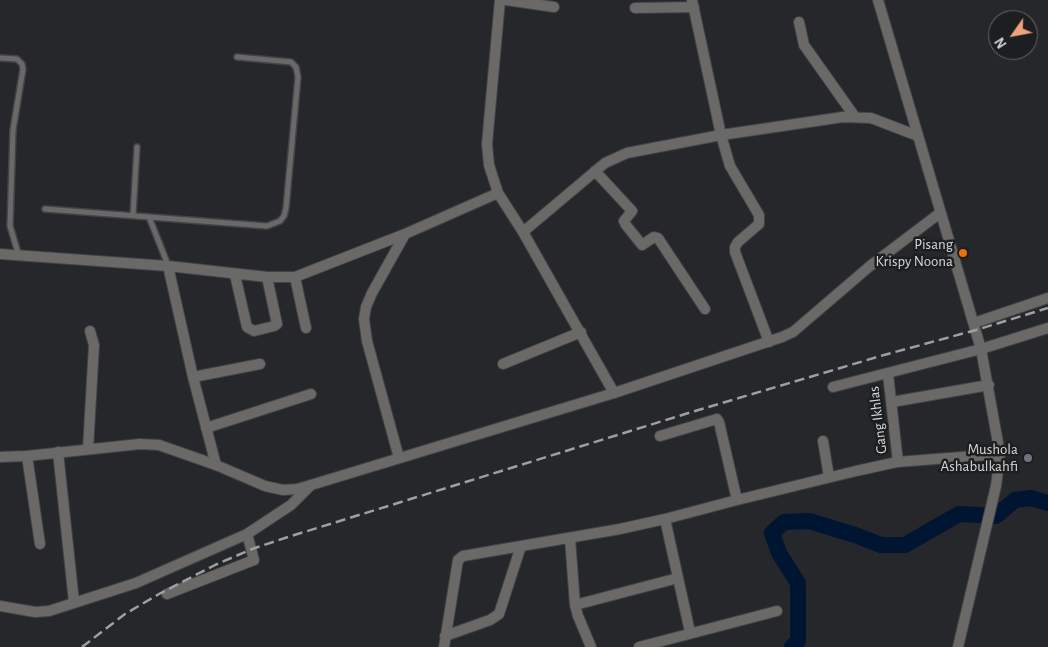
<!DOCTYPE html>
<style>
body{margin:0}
#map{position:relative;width:1048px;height:647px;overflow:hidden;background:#26272a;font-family:"Alegreya Sans",sans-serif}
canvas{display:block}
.north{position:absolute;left:988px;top:10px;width:50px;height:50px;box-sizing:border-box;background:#1d1e20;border:1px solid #67686a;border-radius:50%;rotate:237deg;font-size:14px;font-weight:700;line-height:20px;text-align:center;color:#d6d7d8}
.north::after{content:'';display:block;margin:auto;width:18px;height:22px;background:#f0a278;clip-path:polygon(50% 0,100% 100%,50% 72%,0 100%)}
</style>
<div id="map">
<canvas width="1048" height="647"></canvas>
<div class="north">N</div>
</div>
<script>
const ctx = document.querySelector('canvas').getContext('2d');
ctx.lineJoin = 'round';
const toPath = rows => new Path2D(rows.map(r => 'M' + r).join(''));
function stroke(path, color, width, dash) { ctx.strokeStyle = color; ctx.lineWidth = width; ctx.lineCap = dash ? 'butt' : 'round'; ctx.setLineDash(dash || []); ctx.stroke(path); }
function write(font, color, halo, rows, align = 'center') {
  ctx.font = font + ' "Alegreya Sans",sans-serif'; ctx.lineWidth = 5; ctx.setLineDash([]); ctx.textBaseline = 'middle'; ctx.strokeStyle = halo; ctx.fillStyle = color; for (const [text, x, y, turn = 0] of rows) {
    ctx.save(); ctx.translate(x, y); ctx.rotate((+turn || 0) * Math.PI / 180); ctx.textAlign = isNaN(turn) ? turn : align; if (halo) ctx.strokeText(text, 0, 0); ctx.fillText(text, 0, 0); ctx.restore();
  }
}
stroke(toPath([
 [792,647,798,641,798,583,779,553,772,533,784,522,809,521,855,535,881,545,905,545,959,514,996,516,1015,500,1031,498,1048,503]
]), '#001531', 16);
const service = toPath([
 [0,58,17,59,22,64,23,69,13,130,10,226,19,256],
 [45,209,267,226,280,221,284,216,286,208,298,77,296,67,291,62,237,57],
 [133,215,137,147],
 [149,217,168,265]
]);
const minor = toPath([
 [500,0,487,144,489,165,498,193,523,232,614,393],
 [506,0,554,7],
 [692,0,721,135,730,166,759,215,759,224,738,242,735,247,735,252,769,342],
 [635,8,694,7],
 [799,22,804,45,855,117],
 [595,171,632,211,624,221,626,225,642,245,654,237,658,238,705,309],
 [523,232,605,163,627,153,721,135,843,117,871,118,918,136],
 [0,254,168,266,267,277,295,277,405,234,498,193],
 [168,266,193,377,216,465],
 [235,275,247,327,254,331,274,326,277,324,267,277],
 [295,277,306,328],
 [974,323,1048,298],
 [503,364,581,332],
 [888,374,898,462],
 [193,377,260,364],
 [833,387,981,349,1048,328],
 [892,402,989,385],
 [206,428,311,394],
 [660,436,717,419,719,422,737,500],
 [823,441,829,477],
 [88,449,94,345,90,331],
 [58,452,74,602],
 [27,456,40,544],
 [399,458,367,341,364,319,366,307,372,293,405,234],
 [665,519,690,632],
 [570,538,575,605,578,616,591,647],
 [167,594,254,560,247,534],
 [575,605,678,578],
 [0,606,35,612,49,611,136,583,247,534,291,505,311,485],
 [445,636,490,620,499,614,521,546],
 [444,647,458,560,463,556,620,529,665,519,737,500,856,471,897,462,1000,454],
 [639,647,777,611]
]);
const tertiary = toPath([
 [878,0,981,349,1000,454,996,486,958,647],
 [0,457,27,456,140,444,159,445,216,465,265,486,283,490,297,489,311,485,614,393,782,337,793,332,870,266,940,213]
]);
stroke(service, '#424346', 8);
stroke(minor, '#424346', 12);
stroke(tertiary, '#424346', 12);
stroke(service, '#6a6968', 5);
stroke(minor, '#6a6968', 10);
stroke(tertiary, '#6a6968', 10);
stroke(toPath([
 [82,647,125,614,159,594,215,565,252,549,288,537,695,411,884,355,976,330,1048,308]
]), '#9e9fa0', 2.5, [10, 5]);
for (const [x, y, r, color] of [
 [963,253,5,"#e8710a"],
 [1028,458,5,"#6b7280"]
]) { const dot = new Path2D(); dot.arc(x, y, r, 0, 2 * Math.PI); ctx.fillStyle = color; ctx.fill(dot); stroke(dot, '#1d1e20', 2); }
write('15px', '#d6d7d8', '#1d1e20', [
 ["Pisang",953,244],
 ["Krispy Noona",953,261],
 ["Mushola",1018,449],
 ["Ashabulkahfi",1018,466]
], 'right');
write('15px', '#d6d7d8', '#1d1e20', [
 ["Gang Ikhlas",878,420,-97]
]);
</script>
